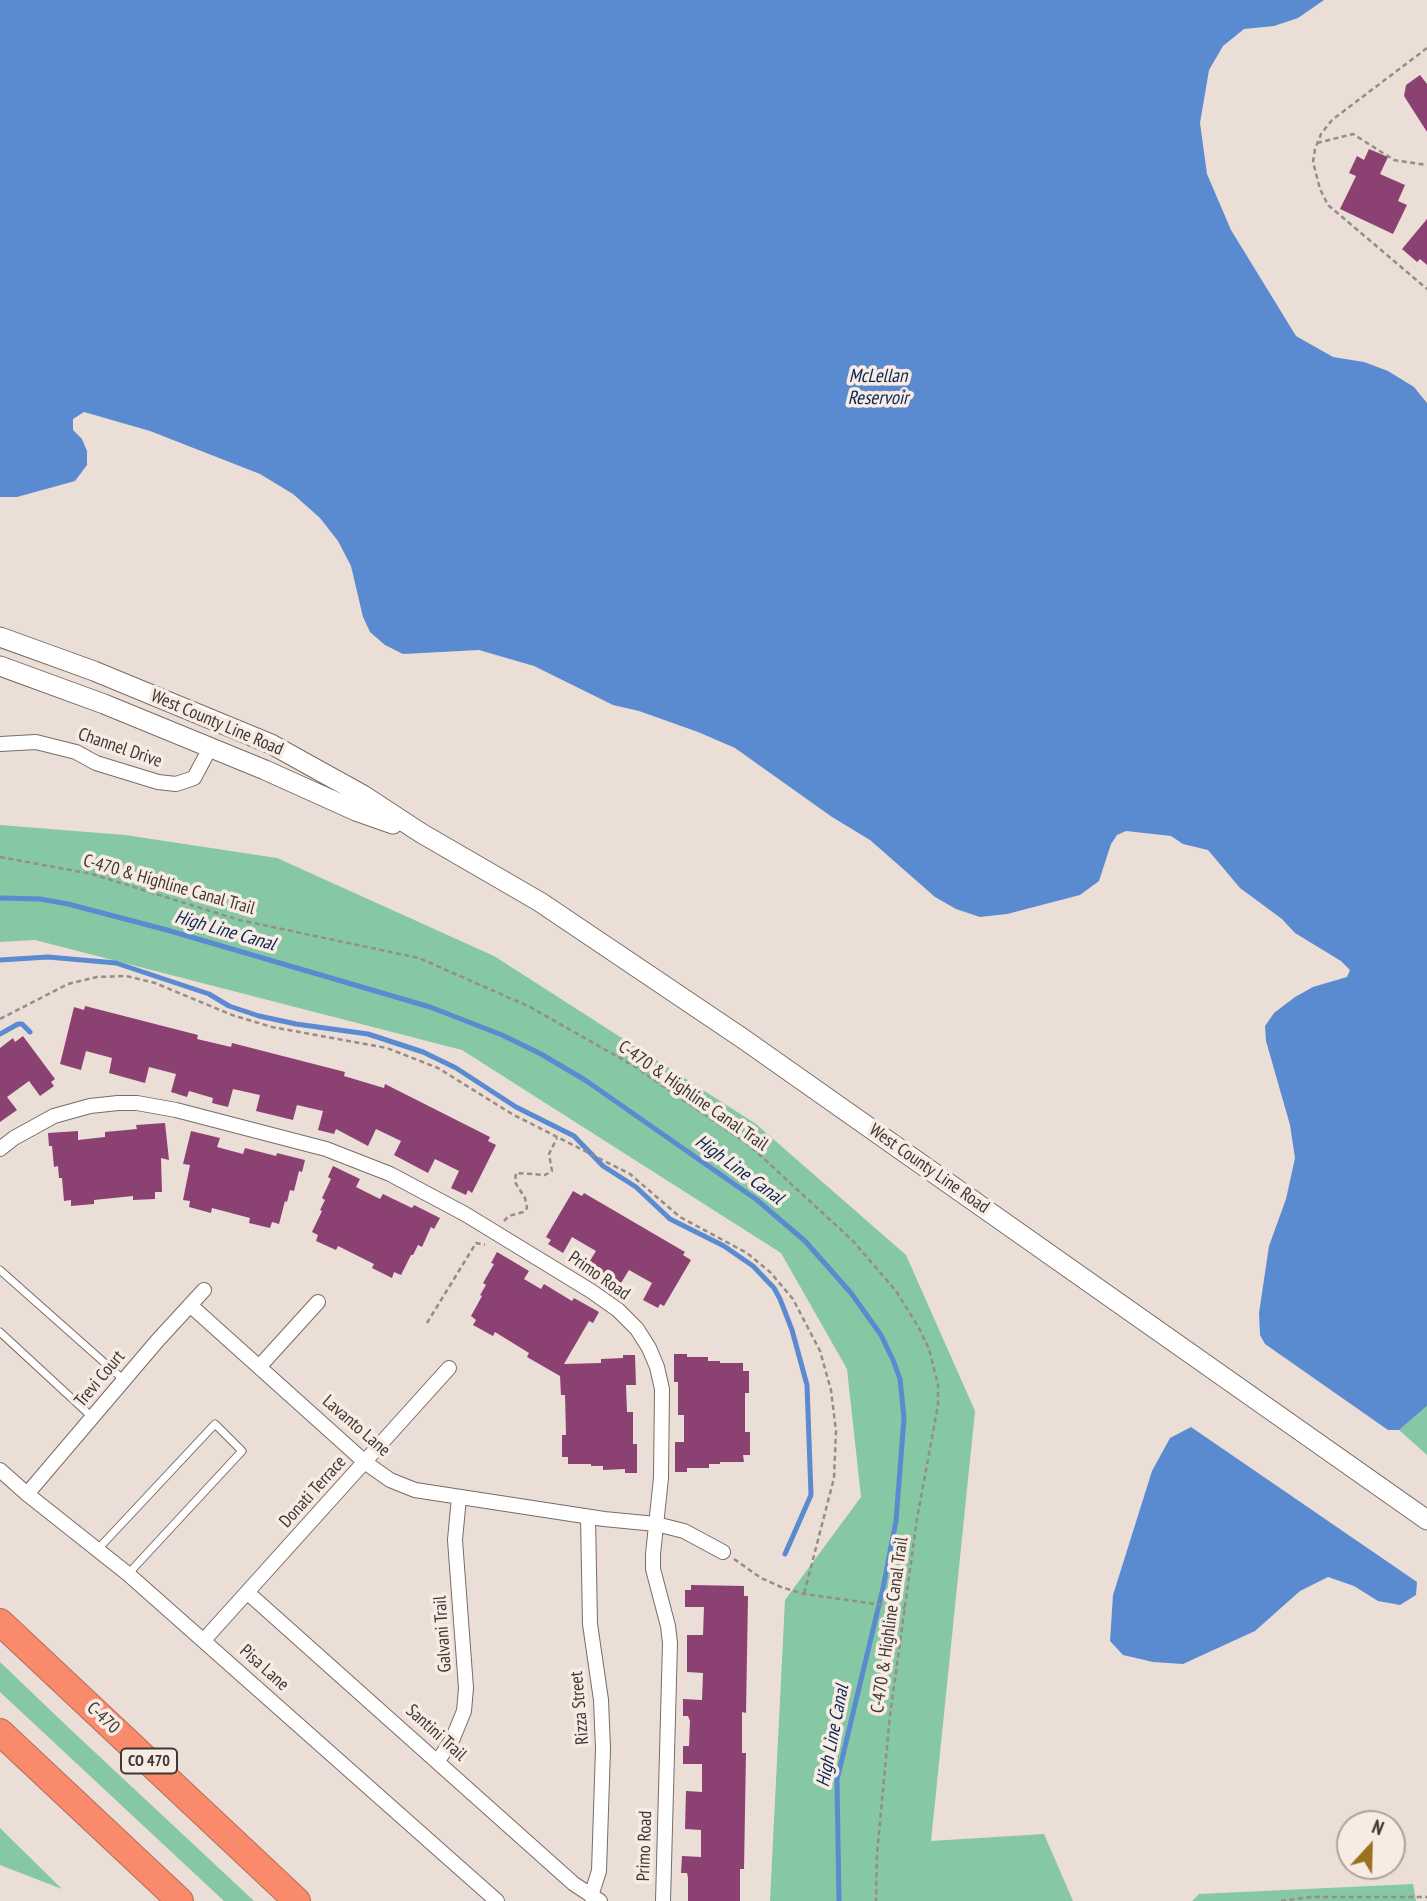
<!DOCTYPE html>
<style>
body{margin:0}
#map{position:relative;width:1427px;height:1901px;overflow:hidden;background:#ebded6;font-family:"PT Sans Narrow",sans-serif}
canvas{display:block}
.north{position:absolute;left:1336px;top:1810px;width:70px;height:70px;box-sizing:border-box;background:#f8ebe3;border:2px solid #ada39d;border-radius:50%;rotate:22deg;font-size:19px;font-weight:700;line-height:28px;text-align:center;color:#3d3835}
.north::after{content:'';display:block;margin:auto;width:24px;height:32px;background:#9a711f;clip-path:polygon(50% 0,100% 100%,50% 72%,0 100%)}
</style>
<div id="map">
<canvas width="1427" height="1901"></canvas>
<div class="north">N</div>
</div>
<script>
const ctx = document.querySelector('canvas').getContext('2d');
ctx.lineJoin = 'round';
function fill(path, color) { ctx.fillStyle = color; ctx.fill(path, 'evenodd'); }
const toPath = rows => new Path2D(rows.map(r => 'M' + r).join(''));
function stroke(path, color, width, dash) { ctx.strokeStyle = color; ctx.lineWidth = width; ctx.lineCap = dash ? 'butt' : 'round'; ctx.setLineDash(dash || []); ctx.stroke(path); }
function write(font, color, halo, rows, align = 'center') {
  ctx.font = font + ' "PT Sans Narrow",sans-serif'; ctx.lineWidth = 7; ctx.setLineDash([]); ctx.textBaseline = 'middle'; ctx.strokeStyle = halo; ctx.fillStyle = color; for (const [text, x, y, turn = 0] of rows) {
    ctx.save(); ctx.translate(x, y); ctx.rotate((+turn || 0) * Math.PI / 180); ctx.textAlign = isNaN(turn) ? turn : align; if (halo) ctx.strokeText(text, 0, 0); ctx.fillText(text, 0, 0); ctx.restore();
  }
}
fill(toPath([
 [0,825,125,835,277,858,494,956,756,1124,906,1255,975,1411,931,1841,1044,1834,1073,1901,770,1901,785,1600,861,1497,847,1369,781,1253,462,1050,35,940,0,942],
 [1427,1406,1427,1455,1399,1430],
 [0,1662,69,1728,254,1901,224,1901,0,1692],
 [0,1828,62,1889,0,1865],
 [1413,1884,1416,1901,1192,1901,1199,1894]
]), '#85c8a3');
fill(toPath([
 [0,0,1324,0,1298,18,1274,26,1244,29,1223,46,1209,70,1200,123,1207,174,1231,230,1296,336,1333,357,1364,362,1388,371,1414,387,1427,403,1427,1406,1399,1430,1388,1430,1265,1344,1260,1335,1259,1313,1269,1246,1286,1199,1295,1158,1290,1125,1266,1041,1265,1026,1274,1013,1295,997,1313,987,1347,977,1350,970,1341,961,1295,933,1282,919,1240,888,1208,850,1183,844,1171,836,1126,831,1117,835,1111,844,1099,881,1080,895,1007,914,980,917,956,909,935,897,870,840,832,817,735,748,698,732,639,711,613,705,534,666,479,650,403,654,385,645,370,632,363,617,351,566,338,541,320,518,293,494,260,474,150,431,84,412,73,419,73,430,82,439,87,451,87,465,75,481,17,497,0,497],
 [1191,1427,1417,1582,1416,1595,1400,1605,1378,1601,1354,1586,1328,1577,1300,1591,1255,1631,1183,1664,1153,1662,1123,1655,1110,1641,1113,1595,1152,1471,1170,1438]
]), '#5a8bd0');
stroke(toPath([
 [0,898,40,899,68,904,167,930,430,1007,502,1035,541,1054,585,1080,757,1200,805,1241,851,1293,881,1335,893,1360,900,1379,904,1418,896,1521,883,1588,837,1780,839,1901],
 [0,960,48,957,116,963,209,994,229,1006,259,1016,296,1024,368,1034,423,1052,456,1068,516,1107,574,1136,603,1166,636,1187,670,1219,724,1246,753,1266,774,1288,780,1299,792,1330,807,1385,811,1495,785,1554],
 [0,1034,18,1024,22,1024,30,1032]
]), '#5a8bd0', 5);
fill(toPath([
 [1420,75,1427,84,1427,132,1404,96,1406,85],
 [1369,149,1388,157,1380,174,1405,185,1398,201,1407,205,1393,234,1340,209,1356,176,1349,173,1357,156,1364,160],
 [1427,219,1427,265,1420,259,1417,262,1402,249],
 [85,1006,198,1035,197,1039,231,1047,232,1043,345,1072,344,1076,384,1088,385,1084,490,1137,488,1141,496,1145,472,1193,468,1190,466,1195,451,1188,459,1171,435,1159,428,1173,394,1155,401,1141,376,1129,368,1146,336,1129,334,1134,318,1130,323,1111,297,1105,293,1120,256,1111,260,1095,233,1089,228,1107,212,1103,213,1098,189,1091,187,1097,171,1092,176,1074,149,1067,145,1083,109,1073,112,1058,86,1051,81,1070,60,1064,74,1007,84,1010],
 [23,1036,55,1079,51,1082,54,1086,40,1096,29,1081,7,1097,17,1110,0,1122,0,1048,13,1038,15,1042],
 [165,1123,169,1160,161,1158,162,1192,155,1192,155,1199,133,1200,133,1196,94,1200,94,1204,71,1206,71,1200,64,1201,62,1178,59,1178,58,1166,54,1167,52,1146,49,1146,48,1133,78,1131,78,1140,105,1137,105,1132,137,1129,136,1125],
 [191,1131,220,1138,217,1147,243,1154,245,1148,276,1156,277,1153,305,1160,302,1172,299,1171,294,1191,290,1190,287,1202,285,1201,279,1224,272,1222,270,1228,249,1223,250,1218,212,1208,211,1213,189,1207,190,1201,183,1200,190,1165,183,1164],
 [333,1166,360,1179,356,1187,380,1199,383,1194,412,1208,414,1205,440,1218,434,1229,431,1227,422,1247,418,1245,413,1255,411,1255,401,1275,394,1272,392,1278,372,1268,374,1264,338,1246,336,1250,316,1241,318,1235,312,1232,322,1211,320,1210,325,1200,322,1198,331,1179,328,1177],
 [573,1191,582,1196,584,1193,685,1252,683,1255,691,1260,664,1306,660,1304,658,1308,643,1300,652,1283,629,1270,621,1283,588,1264,596,1251,572,1237,563,1253,548,1244,551,1240,546,1237],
 [497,1252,529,1271,524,1279,541,1289,544,1284,572,1301,574,1298,599,1312,593,1323,589,1321,564,1364,601,1363,601,1359,623,1358,623,1355,635,1355,636,1385,626,1385,627,1412,633,1412,633,1444,637,1444,637,1473,625,1473,625,1469,603,1470,603,1466,591,1466,591,1464,568,1464,568,1457,562,1457,562,1435,566,1435,565,1395,561,1395,560,1376,527,1357,529,1353,495,1332,493,1336,473,1325,476,1320,471,1316,482,1296,480,1295,486,1285,483,1283,494,1264,491,1263],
 [674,1354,687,1354,687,1357,708,1357,708,1361,720,1361,720,1363,743,1363,743,1371,749,1371,749,1393,745,1393,745,1432,750,1432,750,1455,743,1455,744,1462,720,1462,720,1464,709,1464,709,1468,687,1468,687,1472,675,1472,675,1442,684,1442,684,1415,678,1415,678,1382,674,1382],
 [691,1585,744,1586,744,1596,748,1596,746,1713,742,1712,742,1753,746,1753,744,1869,740,1869,740,1901,688,1901,688,1878,687,1873,681,1873,682,1856,701,1857,701,1830,685,1829,686,1791,702,1792,702,1764,683,1764,683,1746,689,1746,690,1721,688,1716,683,1716,683,1699,702,1700,703,1673,687,1672,687,1635,703,1635,704,1607,685,1607,685,1590,691,1590]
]), '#8b4273');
const lane = toPath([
 [0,1270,124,1380],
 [0,1332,92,1417],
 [98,1549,215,1424,242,1451,128,1574]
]);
const street = toPath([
 [0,744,36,742,76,752,96,763,158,782,176,784,194,778,210,748],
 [0,1149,14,1138,54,1116,90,1106,118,1103,137,1103,176,1110,326,1149,390,1174,465,1214,591,1291,618,1310,637,1329,649,1348,657,1367,662,1389,661,1478,653,1554,653,1569,668,1626,670,1643,663,1901],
 [190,1305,366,1463,390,1480,415,1490,604,1519,656,1524,684,1531,723,1552],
 [259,1367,318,1302],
 [0,1470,27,1494,128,1574,497,1901],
 [27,1494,158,1340,204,1290],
 [588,1517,590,1624,601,1700,603,1749,599,1871,591,1896],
 [248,1593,574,1884,600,1901],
 [204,1640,449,1368],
 [438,1761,453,1738,464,1711,466,1688,455,1540,459,1497]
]);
const secondary = toPath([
 [0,637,94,671,271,744,363,795,421,833,540,902,742,1038,1427,1520],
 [0,666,104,704,265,770,356,811,393,824]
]);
const highway = toPath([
 [0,1622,297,1901],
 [0,1732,180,1901]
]);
stroke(lane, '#786c65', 9);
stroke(street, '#786c65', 16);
stroke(secondary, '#786c65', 21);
stroke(highway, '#b76d59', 28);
stroke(toPath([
 [1427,48,1332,120,1321,134,1315,149,1313,162,1320,189,1328,205,1427,289],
 [1317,143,1353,134,1394,160,1427,165],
 [0,857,92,874,239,920,419,958,530,1007,634,1066,749,1145,853,1241,896,1291,919,1328,929,1349,938,1385,938,1405,917,1519,890,1715,877,1854,876,1901],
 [0,1019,68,984,97,977,126,976,155,983,232,1015,272,1027,387,1048,438,1068,512,1114,630,1174,680,1217,747,1253,770,1272,793,1299,820,1351,831,1390,836,1431,834,1478,804,1594],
 [504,1221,509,1216,523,1212,527,1208,525,1198,515,1182,516,1173,545,1175,552,1171,549,1154,557,1138],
 [427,1323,476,1243,485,1245],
 [734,1559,761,1578,781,1587,804,1594,905,1608],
 [1281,1901,1311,1897,1427,1897]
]), '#968d88', 2.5, [5, 3.5]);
stroke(lane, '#fff', 7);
stroke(street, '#fff', 14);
stroke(secondary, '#fff', 19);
stroke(highway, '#f98a6c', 26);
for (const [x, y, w] of [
 [149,1761,56]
]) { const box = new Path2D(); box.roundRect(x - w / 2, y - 12.5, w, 25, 5); ctx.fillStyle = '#f8ebe3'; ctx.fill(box); stroke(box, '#3d3835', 2); }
write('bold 16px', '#3d3835', null, [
 ["CO 470",149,1761]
]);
write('18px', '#3d3835', '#f8ebe3', [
 ["West County Line Road",217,723,23],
 ["Channel Drive",120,748,19],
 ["C-470 & Highline Canal Trail",169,885,16],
 ["C-470 & Highline Canal Trail",693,1096,35],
 ["West County Line Road",929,1169,35],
 ["Primo Road",599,1276,35],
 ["Trevi Court",100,1379,-50],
 ["Lavanto Lane",356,1426,41],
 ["Donati Terrace",313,1492,-48],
 ["C-470 & Highline Canal Trail",890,1625,-82],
 ["Galvani Trail",443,1634,-94],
 ["Pisa Lane",264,1668,42],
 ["Rizza Street",580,1708,-95],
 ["C-470",103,1718,43],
 ["Santini Trail",436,1733,42],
 ["Primo Road",645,1846,-88]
]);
write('italic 19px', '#082956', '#f8ebe3', [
 ["McLellan",878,377],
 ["Reservoir",878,399],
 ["High Line Canal",225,931,16],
 ["High Line Canal",739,1170,36],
 ["High Line Canal",833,1736,-79]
]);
</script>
